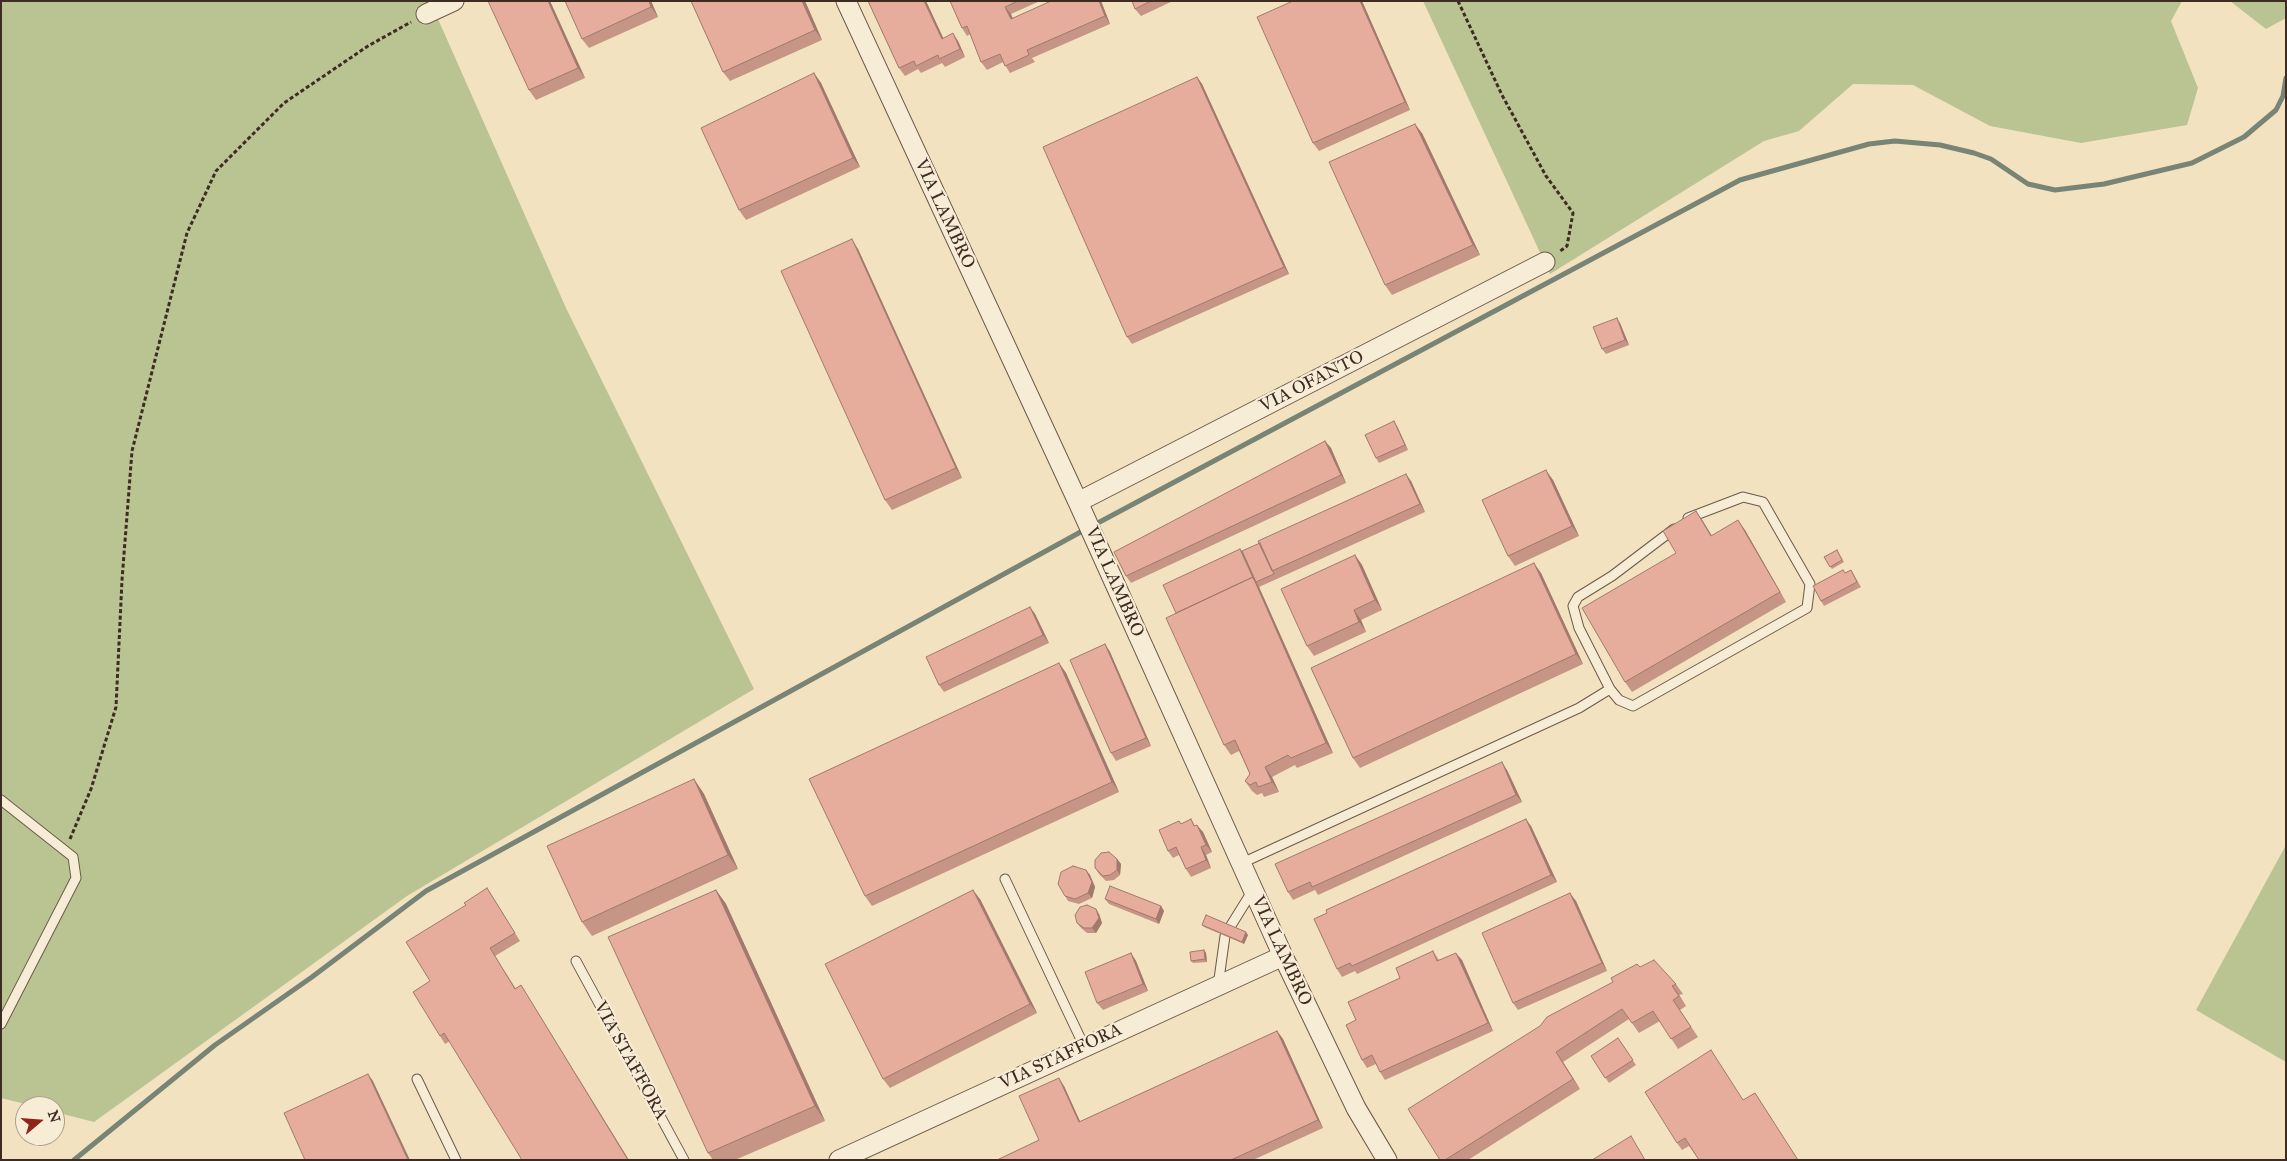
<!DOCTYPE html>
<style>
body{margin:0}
#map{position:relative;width:2287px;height:1161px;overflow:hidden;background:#f3e2c0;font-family:"IM FELL Great Primer",serif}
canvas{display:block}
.frame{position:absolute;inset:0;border:2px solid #3e2c23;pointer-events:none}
.north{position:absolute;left:15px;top:1096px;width:50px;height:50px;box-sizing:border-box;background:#f7ecd6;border:1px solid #ad9f8e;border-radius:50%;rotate:72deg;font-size:14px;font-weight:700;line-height:20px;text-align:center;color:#3e2c23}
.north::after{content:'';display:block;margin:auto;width:18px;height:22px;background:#8f2418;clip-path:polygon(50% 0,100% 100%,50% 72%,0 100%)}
</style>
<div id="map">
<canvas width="2287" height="1161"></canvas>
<div class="frame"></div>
<div class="north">N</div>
</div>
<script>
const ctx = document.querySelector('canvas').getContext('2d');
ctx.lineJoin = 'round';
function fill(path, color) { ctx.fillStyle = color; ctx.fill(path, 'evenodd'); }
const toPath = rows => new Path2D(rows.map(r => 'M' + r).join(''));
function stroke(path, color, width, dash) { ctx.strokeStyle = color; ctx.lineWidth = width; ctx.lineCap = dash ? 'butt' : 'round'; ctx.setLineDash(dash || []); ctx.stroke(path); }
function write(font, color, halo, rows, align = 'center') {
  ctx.font = font + ' "IM FELL Great Primer",serif'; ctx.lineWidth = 4.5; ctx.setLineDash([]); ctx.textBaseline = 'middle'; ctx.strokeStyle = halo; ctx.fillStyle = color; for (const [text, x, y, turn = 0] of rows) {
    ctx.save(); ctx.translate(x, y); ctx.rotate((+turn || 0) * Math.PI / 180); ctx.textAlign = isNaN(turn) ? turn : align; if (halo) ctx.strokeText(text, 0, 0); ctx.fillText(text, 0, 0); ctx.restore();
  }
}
fill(toPath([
 [1,1,430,1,566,308,754,689,407,896,94,1122,55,1112,55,1106,33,1106,1,1098],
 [1423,1,2182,1,2171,21,2198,88,2187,125,2081,143,1990,126,1913,85,1853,84,1799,131,1764,141,1550,274],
 [2230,1,2286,1,2286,18,2266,29],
 [2286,845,2286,1062,2196,1010]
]), '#bac392');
stroke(toPath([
 [1094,525,1740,180,1869,144,1895,141,1940,145,1974,153,1991,159,2028,184,2055,190,2104,184,2192,163,2244,137,2276,110,2283,96,2286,78],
 [74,1160,215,1045,312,977,426,891,1086,529]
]), '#778476', 5);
const lane = toPath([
 [1610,689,1579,628,1573,606,1578,597,1612,576,1674,529],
 [1,800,73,857,76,878,1,1024],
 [1242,863,1579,708,1610,689,1619,700,1633,706,1807,608,1810,584,1763,502,1743,497,1688,518],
 [1005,879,1084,1046],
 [1230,927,1253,890],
 [576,961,684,1160],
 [1218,986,1225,936],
 [417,1079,456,1160]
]);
const street = toPath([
 [846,1,1078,502,1283,956,1356,1108,1387,1160],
 [426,14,454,1],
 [1078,502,1545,262],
 [839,1160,1283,956]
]);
stroke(lane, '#6b5a4a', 11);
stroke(street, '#6b5a4a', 21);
stroke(toPath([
 [1458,1,1502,95,1546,176,1573,213,1567,246,1559,252],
 [70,839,91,789,116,707,122,580,132,451,187,233,216,171,284,103,368,46,411,22]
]), '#3e2c23', 3, [4, 2.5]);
stroke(lane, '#f7ecd6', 9);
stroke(street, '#f7ecd6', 19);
fill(toPath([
 [550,1,585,78,536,100,529,90],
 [651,1,658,17,589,48,582,39],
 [691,1,805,1,822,40,730,81,723,72],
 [868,1,926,1,943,38,958,41,965,57,945,67,942,63,921,73,918,69,905,76,899,68],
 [950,1,1040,1,1011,14,1012,18,1101,1,1110,24,1032,58,1035,62,1010,73,1003,62,987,70,981,62,970,34,967,36,962,28],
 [1132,1,1173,1,1141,16,1135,9],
 [1293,1,1362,1,1410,110,1319,151,1313,143],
 [814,73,821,83,860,167,746,220,739,210],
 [1197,77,1202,84,1289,274,1132,344,1127,337],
 [1422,133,1480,255,1392,295,1385,285],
 [858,249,962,478,892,510,885,500],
 [1620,323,1629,345,1606,354,1602,349],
 [1397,426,1408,450,1379,463,1376,458],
 [1325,441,1331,448,1346,483,1131,583,1126,576],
 [1553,480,1579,536,1515,566,1508,556],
 [1411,481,1425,512,1259,587,1333,753,1297,768,1295,765,1272,777,1279,792,1264,797,1262,793,1257,795,1252,791,1245,781,1250,774,1239,751,1231,755,1224,745,1176,613,1240,549,1242,551],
 [1696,511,1712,536,1745,530,1786,602,1632,692,1625,682,1676,553],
 [1837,550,1844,562,1832,569,1824,557],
 [1355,555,1362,565,1382,610,1361,620,1366,632,1314,656,1307,646],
 [1851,570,1861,587,1824,606,1821,601,1845,573],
 [1541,573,1583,664,1360,768,1353,758],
 [1030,607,1035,614,1049,643,944,692,939,685],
 [1105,644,1110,652,1151,746,1116,761,1111,753],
 [1059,663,1066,673,1119,792,872,906,865,896],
 [1507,770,1522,802,1318,895,1315,890,1293,900,1288,892],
 [694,779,704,794,738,869,592,936,582,922],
 [1191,819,1195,826,1203,832,1212,852,1206,855,1211,868,1191,877,1186,869,1179,855,1173,858,1168,851,1179,821,1181,824],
 [1531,826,1557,882,1357,974,1355,971,1342,977,1337,969],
 [1117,859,1121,864,1120,875,1114,880,1106,881,1099,874,1095,868],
 [1086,870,1090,875,1095,887,1092,898,1079,904,1068,901,1065,896],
 [487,888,520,941,495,956,516,989,521,985,526,993,445,1044,440,1036,430,981,466,905],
 [716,890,726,904,825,1121,735,1160,713,1160,708,1153],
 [980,899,1037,1013,890,1088,883,1079],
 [1105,899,1161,906,1164,911,1159,924,1109,904],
 [1576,901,1607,971,1518,1010,1513,1003],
 [1096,909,1099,914,1102,923,1096,933,1087,933,1081,928,1077,923],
 [1202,925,1248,935,1244,944,1204,927],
 [1204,950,1206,953,1207,962,1193,963,1191,961],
 [1433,951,1439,960,1462,960,1493,1031,1385,1080,1380,1072,1376,1064,1367,1068,1362,1060,1400,978],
 [1131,953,1136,961,1148,991,1103,1010,1097,1003],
 [1640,967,1676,984,1683,994,1679,995,1686,1006,1680,1010,1698,1037,1678,1049,1660,1021,1639,1033,1629,1019,1563,1062,1580,1089,1468,1160,1440,1160,1540,1026,1613,982],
 [1277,1031,1283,1039,1323,1128,1253,1160,997,1160,1039,1140,1064,1086,1080,1122],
 [1618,1038,1636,1065,1609,1083,1591,1056],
 [1755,1093,1798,1160,1699,1160,1689,1146,1682,1150,1677,1143]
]), '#c69586');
fill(toPath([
 [548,1,550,1,585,78,578,68],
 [649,1,651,1,658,17,651,7],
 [802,1,805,1,822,40,815,30],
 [924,1,926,1,947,46,942,39],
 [1099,1,1101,1,1110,24,1105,16],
 [1360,1,1362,1,1410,110,1405,102],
 [1005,7,1011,14,1016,26,1011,19],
 [953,33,958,41,965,57,960,49],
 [814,73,821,83,860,167,853,158],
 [1197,77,1202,84,1289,274,1284,267],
 [1415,124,1422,133,1480,255,1473,245],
 [852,239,858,249,962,478,956,468],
 [1617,318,1620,323,1629,345,1625,340],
 [1394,421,1397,426,1408,450,1405,445],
 [1325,441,1331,448,1346,483,1341,475],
 [1546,470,1553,480,1579,536,1572,526],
 [1406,474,1411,481,1425,512,1420,504],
 [1696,511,1703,521,1718,546,1711,536],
 [1738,520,1745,530,1786,602,1780,592],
 [1240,549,1245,556,1256,582,1259,587,1333,753,1326,743],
 [1355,555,1362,565,1382,610,1375,600],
 [1534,563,1541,573,1583,664,1576,654],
 [1030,607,1035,614,1049,643,1043,635],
 [1354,610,1361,620,1366,632,1359,622],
 [1105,644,1110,652,1151,746,1146,738],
 [1059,663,1066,673,1119,792,1112,782],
 [1502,762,1507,770,1522,802,1516,795],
 [1265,767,1272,777,1279,792,1272,782],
 [694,779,704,794,738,869,728,855],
 [1526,819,1531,826,1557,882,1551,875],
 [1197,825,1203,832,1212,852,1206,845],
 [1201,847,1206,855,1211,868,1206,860],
 [1117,859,1121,864,1120,875,1117,870],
 [1086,870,1090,875,1095,887,1092,898,1088,893],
 [716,890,726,904,825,1121,815,1106],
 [973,890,980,899,1037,1013,1030,1004],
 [1570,893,1576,901,1607,971,1602,963],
 [1161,906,1164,911,1159,924,1156,919],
 [1096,909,1099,914,1102,923,1096,933,1092,928],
 [1246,932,1248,935,1244,944,1242,942],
 [1204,950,1206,953,1207,962,1205,959],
 [1131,953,1136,961,1148,991,1143,984],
 [1456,953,1462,960,1493,1031,1488,1023],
 [521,985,526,993,629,1160,628,1160],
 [1672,986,1679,995,1686,1006],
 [1277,1031,1283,1039,1323,1128,1318,1120],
 [1556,1052,1563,1062,1580,1089,1573,1079],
 [368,1074,373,1081,410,1160,408,1160],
 [1059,1078,1064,1086,1084,1130,1079,1122]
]), '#a1796d');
const building = toPath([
 [488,1,548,1,578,68,529,90,488,1],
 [565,1,649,1,651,7,582,39,565,1],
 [691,1,802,1,815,30,723,72,691,1],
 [868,1,924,1,942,39,953,33,960,49,939,59,938,55,916,66,914,61,899,68,868,1],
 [950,1,1018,1,1005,7,1011,19,1051,1,1099,1,1105,16,1027,50,1029,55,1005,66,1000,54,981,62,967,26,962,28,950,1],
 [1132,1,1151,1,1135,9,1132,1],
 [1293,1,1360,1,1405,102,1313,143,1257,17,1293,1],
 [814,73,853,158,739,210,701,128,814,73],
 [1197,77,1284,267,1127,337,1043,147,1197,77],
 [1415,124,1473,245,1385,285,1329,162,1415,124],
 [852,239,956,468,885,500,781,271,852,239],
 [1617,318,1625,340,1602,349,1593,327,1617,318],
 [1394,421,1405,445,1376,458,1365,435,1394,421],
 [1325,441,1341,475,1126,576,1114,552,1325,441],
 [1546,470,1572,526,1508,556,1482,500,1546,470],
 [1406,474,1420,504,1272,571,1258,541,1406,474],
 [1696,511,1711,536,1738,520,1780,592,1625,682,1582,608,1676,553,1663,531,1696,511],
 [1260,543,1274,574,1256,582,1242,551,1260,543],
 [1240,549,1254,580,1253,577,1176,613,1163,585,1240,549],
 [1837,550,1842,560,1830,567,1824,557,1837,550],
 [1355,555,1375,600,1354,610,1359,622,1307,646,1281,589,1355,555],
 [1534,563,1576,654,1353,758,1311,668,1534,563],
 [1843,570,1845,573,1851,570,1857,582,1821,601,1813,586,1843,570],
 [1253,577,1326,743,1291,758,1288,755,1265,767,1272,782,1258,787,1256,782,1250,785,1245,781,1250,774,1235,740,1224,745,1166,618,1253,577],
 [1030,607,1043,635,939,685,926,657,1030,607],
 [1105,644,1146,738,1111,753,1070,660,1105,644],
 [1059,663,1112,782,865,896,809,779,1059,663],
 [1502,762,1516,795,1312,887,1310,882,1288,892,1275,864,1502,762],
 [694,779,728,855,582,922,547,846,694,779],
 [1191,819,1194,826,1197,825,1206,845,1201,847,1206,860,1186,869,1176,847,1168,851,1159,830,1179,821,1181,824,1191,819],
 [1526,819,1551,875,1352,966,1350,963,1337,969,1314,919,1327,913,1326,910,1526,819],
 [1109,852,1117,859,1117,870,1110,875,1103,876,1095,868,1095,860,1101,853,1109,852],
 [1073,866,1086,870,1092,882,1088,893,1075,899,1065,896,1058,884,1061,872,1073,866],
 [1110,886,1161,906,1156,919,1105,899,1110,886],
 [487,888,515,933,490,948,515,989,521,985,628,1160,522,1160,444,1033,440,1036,413,992,430,981,406,942,466,905,464,903,487,888],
 [716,890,815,1106,708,1153,608,937,716,890],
 [973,890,1030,1004,883,1079,825,964,973,890],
 [1570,893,1602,963,1513,1003,1482,933,1570,893],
 [1087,905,1096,909,1099,918,1092,928,1084,928,1077,923,1075,915,1080,907,1087,905],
 [1206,915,1246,932,1242,942,1202,925,1206,915],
 [1204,950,1205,959,1191,961,1190,952,1204,950],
 [1433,951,1437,961,1456,953,1488,1023,1380,1072,1372,1055,1362,1060,1346,1025,1356,1020,1348,1002,1400,978,1396,968,1433,951],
 [1131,953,1143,984,1097,1003,1085,972,1131,953],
 [1654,960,1676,984,1672,986,1679,996,1673,1000,1691,1027,1671,1039,1653,1011,1632,1023,1622,1009,1556,1052,1573,1079,1445,1160,1440,1160,1408,1109,1540,1026,1547,1017,1613,982,1611,978,1637,964,1640,967,1654,960],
 [1277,1031,1318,1120,1231,1160,997,1160,1039,1140,1019,1096,1059,1078,1079,1122,1277,1031],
 [1618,1038,1633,1060,1605,1078,1591,1056,1618,1038],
 [1711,1050,1743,1100,1755,1093,1798,1160,1699,1160,1685,1138,1677,1143,1645,1092,1711,1050],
 [368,1074,408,1160,305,1160,284,1113,368,1074],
 [1631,1136,1645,1160,1592,1160,1631,1136]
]);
fill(building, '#e6ad9c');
stroke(building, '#a1796d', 1);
write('18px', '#3e2c23', '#f7ecd6', [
 ["VIA LAMBRO",944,214,65],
 ["VIA OFANTO",1312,382,-27],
 ["VIA LAMBRO",1114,582,66],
 ["VIA LAMBRO",1281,951,65],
 ["VIA STAFFORA",1061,1057,-25],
 ["VIA STAFFORA",630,1061,61]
]);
</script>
